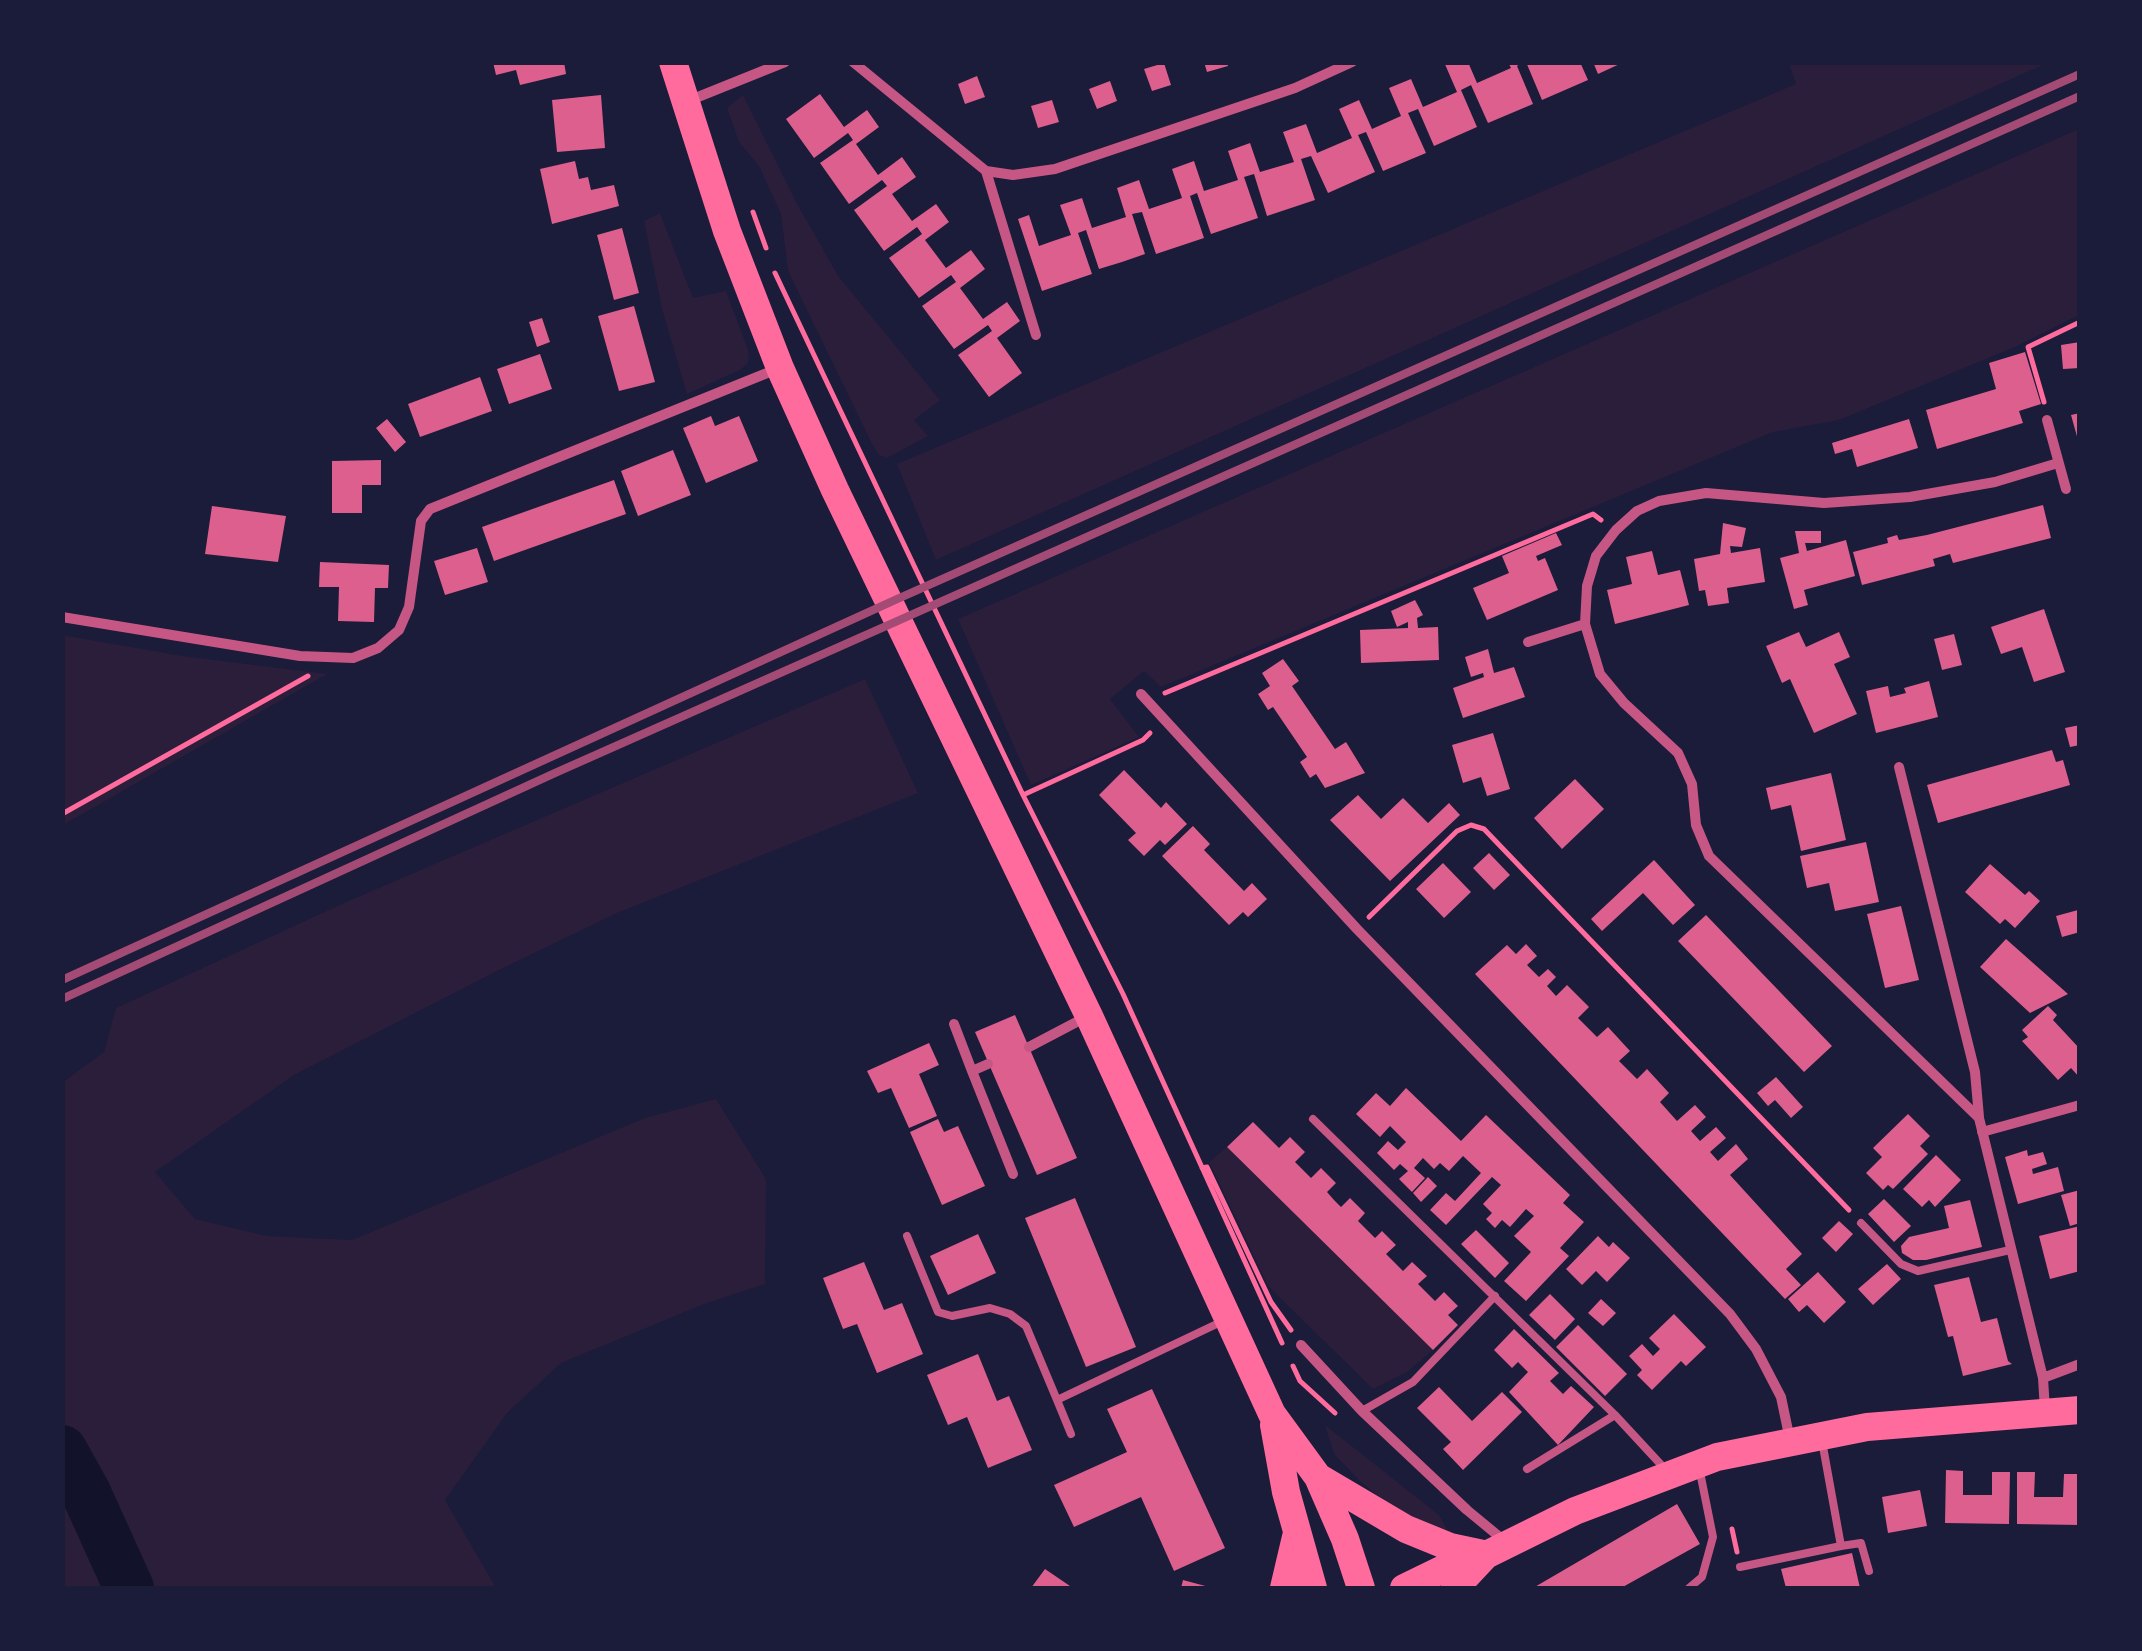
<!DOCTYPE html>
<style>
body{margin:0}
#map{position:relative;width:2142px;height:1651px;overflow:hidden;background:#1b1b3a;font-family:"Noto Sans",sans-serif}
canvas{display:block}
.frame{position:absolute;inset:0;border:65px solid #1b1b3a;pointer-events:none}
</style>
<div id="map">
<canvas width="2142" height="1651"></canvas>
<div class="frame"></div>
</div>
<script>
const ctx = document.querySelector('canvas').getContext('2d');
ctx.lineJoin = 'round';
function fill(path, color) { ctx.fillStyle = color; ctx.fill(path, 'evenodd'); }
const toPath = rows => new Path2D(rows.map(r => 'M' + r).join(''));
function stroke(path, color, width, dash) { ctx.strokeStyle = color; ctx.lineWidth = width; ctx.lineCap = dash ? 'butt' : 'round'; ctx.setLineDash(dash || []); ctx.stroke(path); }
fill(toPath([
 [1789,63,2047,63,936,560,897,464,1796,84],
 [743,95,795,200,839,277,940,400,914,420,928,436,887,458,879,455,872,444,788,271,781,214,759,166,739,142,727,108],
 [2079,129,2079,315,2017,346,1839,420,1773,432,1161,687,1144,671,1110,699,1139,737,1031,785,958,619],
 [660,213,693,298,726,291,749,352,748,363,740,370,687,394,662,309,644,221],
 [62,635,182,656,327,674,63,825],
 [865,679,918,793,617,913,501,969,294,1075,155,1172,195,1219,267,1236,352,1240,645,1118,716,1099,766,1179,765,1284,704,1304,561,1363,507,1413,445,1500,496,1588,63,1588,63,1082,104,1052,116,1008,344,903],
 [1227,1147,1260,1180,1262,1179,1433,1350,1407,1372,1373,1389,1268,1286,1209,1162],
 [1325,1425,1439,1515,1447,1529,1439,1535,1401,1515,1360,1481,1334,1454]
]), '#2a1e3b');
stroke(toPath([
 [62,1450,86,1493,129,1588]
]), '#12122b', 50);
fill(toPath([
 [493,62,564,62,566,74,520,85,516,70,496,75],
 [1204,62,1227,62,1228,66,1207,72],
 [1444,62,1468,62,1477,83,1511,68,1508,62,1523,62,1517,66,1533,104,1488,123,1471,85,1461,90,1477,127,1434,146,1418,109,1408,113,1426,153,1383,171,1366,132,1358,135,1375,172,1328,193,1311,156,1301,159,1315,200,1267,216,1254,174,1244,177,1258,218,1211,234,1197,193,1190,196,1204,238,1156,254,1142,212,1132,214,1145,254,1122,262,1099,269,1086,230,1078,233,1092,274,1042,291,1018,219,1029,215,1039,246,1053,241,1071,235,1060,205,1082,198,1092,228,1126,217,1117,188,1139,180,1149,209,1182,198,1172,169,1194,161,1204,191,1238,180,1228,151,1250,143,1260,172,1294,162,1283,132,1306,124,1317,153,1352,138,1339,109,1359,100,1372,129,1401,116,1389,88,1411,79,1423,107,1457,92],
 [1526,62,1580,62,1588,80,1542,100],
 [1593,62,1624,62,1598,74],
 [1164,63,1171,85,1152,91,1144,69],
 [977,76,985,97,965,104,958,84],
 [1110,81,1117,101,1097,109,1089,89],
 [820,94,844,127,867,110,879,127,856,144,878,175,902,157,916,177,892,194,912,221,936,204,949,222,925,240,946,268,971,250,985,269,960,288,983,319,1007,302,1020,321,997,338,1022,373,989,397,958,355,992,331,988,325,954,349,922,306,956,282,951,275,919,298,889,258,922,234,917,227,884,251,854,210,887,186,882,180,849,204,820,163,853,140,848,133,814,158,786,119],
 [601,95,605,148,557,152,552,100],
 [1052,100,1059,122,1038,128,1031,106],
 [575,161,579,179,588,177,591,190,614,185,619,206,552,224,540,169],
 [622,228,639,293,614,300,597,235],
 [634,306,655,382,619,391,598,316],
 [542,318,550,342,537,347,529,322],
 [2080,342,2080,368,2063,369,2061,345],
 [2025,352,2041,404,2019,411,2023,423,1937,449,1926,410,1996,389,1989,363],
 [540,354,552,389,509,404,497,369],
 [480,377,492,411,420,437,408,404],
 [2080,413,2080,440,2078,440,2071,415],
 [711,416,715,426,739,416,758,461,706,483,683,428],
 [387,419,406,442,395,452,376,428],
 [1909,419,1918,448,1857,467,1852,449,1835,454,1832,443],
 [673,450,691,495,638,516,621,471],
 [381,460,381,485,362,485,362,513,332,513,332,461],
 [614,480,626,514,494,561,482,527],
 [2043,505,2051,538,1953,563,1950,554,1933,559,1935,566,1862,585,1853,552,1888,543,1887,538,1897,535,1899,540,1927,535],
 [212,506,286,516,278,562,205,554],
 [1723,523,1746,528,1742,547,1730,546,1731,553,1760,548,1765,582,1727,588,1729,603,1708,606,1705,590,1699,591,1694,559,1720,554],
 [1795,531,1821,531,1821,543,1805,543,1807,551,1846,540,1855,576,1804,590,1808,605,1794,609,1780,558,1799,553],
 [1556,533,1562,545,1536,556,1538,561,1545,558,1558,590,1487,620,1473,588,1509,573,1502,556],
 [477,548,488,582,445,595,434,561],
 [1652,551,1658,575,1680,570,1689,605,1615,624,1607,590,1632,584,1626,557],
 [320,562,389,565,388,588,375,588,374,622,338,621,339,587,319,587],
 [1415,600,1423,615,1417,618,1418,628,1438,627,1439,660,1361,663,1360,630,1408,628,1408,622,1397,627,1391,611],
 [2044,609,2065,672,2034,682,2022,647,2001,654,1991,627],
 [1799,632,1806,647,1839,632,1850,657,1834,664,1857,714,1814,733,1790,679,1782,683,1766,646],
 [1954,634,1962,665,1942,670,1934,639],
 [1488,649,1494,673,1514,667,1525,697,1463,718,1453,688,1484,677,1483,673,1471,677,1465,657],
 [1283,659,1299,681,1292,686,1335,749,1346,742,1365,773,1325,788,1316,774,1310,778,1300,762,1307,757,1273,707,1268,710,1258,694,1270,686,1262,673],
 [1929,681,1938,717,1876,733,1866,691,1888,686,1890,697,1906,693,1904,688],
 [2080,725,2080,745,2070,747,2065,728],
 [1493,733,1510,789,1487,796,1481,777,1463,783,1452,745],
 [2052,750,2056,762,2063,760,2070,785,1938,823,1927,785],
 [1124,770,1161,808,1166,802,1187,824,1165,845,1160,840,1144,856,1128,840,1136,833,1099,795],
 [1831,773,1846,840,1801,851,1791,805,1771,810,1766,788],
 [1575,779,1604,809,1562,849,1534,818],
 [1358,795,1381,819,1403,798,1428,823,1449,803,1460,815,1390,881,1330,820],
 [1193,826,1210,844,1204,850,1244,891,1252,883,1267,899,1248,917,1243,912,1229,925,1162,856],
 [1866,842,1879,902,1835,911,1829,883,1807,888,1800,856],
 [1489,853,1510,875,1494,890,1473,868],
 [1654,860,1695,905,1673,925,1643,893,1602,931,1591,919],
 [1443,863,1471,892,1444,918,1416,889],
 [1990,864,2025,895,2029,891,2040,901,2015,928,2005,919,2000,924,1965,892],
 [1901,906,1919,980,1885,988,1867,914],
 [2078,910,2080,932,2062,937,2056,916],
 [1706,915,1832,1046,1804,1072,1678,941],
 [2006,939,2068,994,2030,1013,1980,967],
 [1526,944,1537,956,1527,965,1539,977,1548,969,1556,977,1547,986,1556,996,1567,985,1589,1007,1578,1018,1597,1037,1608,1027,1630,1051,1619,1061,1637,1079,1647,1069,1669,1093,1660,1102,1677,1121,1695,1105,1706,1117,1691,1131,1700,1141,1716,1127,1726,1138,1710,1152,1718,1161,1736,1144,1748,1159,1730,1175,1802,1254,1786,1269,1801,1285,1785,1299,1475,974,1507,945,1516,954],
 [2048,1006,2057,1015,2053,1020,2080,1049,2080,1078,2071,1068,2058,1080,2022,1041,2028,1037,2022,1030],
 [1015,1015,1077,1158,1037,1175,975,1032],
 [929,1043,939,1065,919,1074,937,1116,909,1128,891,1088,878,1093,867,1071],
 [1776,1077,1803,1107,1791,1118,1775,1100,1768,1106,1757,1093],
 [1406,1088,1461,1141,1486,1115,1570,1195,1563,1203,1584,1222,1560,1248,1569,1256,1526,1301,1504,1281,1531,1252,1514,1236,1534,1216,1526,1209,1510,1227,1502,1220,1495,1228,1486,1219,1492,1213,1483,1204,1501,1185,1492,1177,1446,1225,1430,1210,1446,1193,1455,1201,1481,1173,1463,1156,1449,1171,1440,1163,1434,1169,1423,1158,1414,1168,1425,1178,1412,1192,1399,1179,1408,1171,1400,1164,1394,1170,1377,1153,1388,1141,1398,1150,1406,1142,1390,1126,1380,1137,1356,1114,1376,1093,1390,1106],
 [1908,1114,1930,1136,1920,1146,1928,1154,1893,1189,1888,1185,1883,1190,1866,1173,1882,1157,1873,1148],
 [938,1119,944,1132,958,1126,985,1186,942,1205,910,1132],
 [1253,1122,1279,1148,1290,1137,1305,1152,1295,1162,1311,1178,1321,1168,1336,1183,1327,1192,1334,1200,1341,1207,1350,1198,1365,1213,1358,1221,1375,1238,1382,1231,1396,1245,1386,1254,1403,1271,1412,1262,1427,1276,1418,1284,1435,1301,1444,1292,1458,1306,1448,1315,1458,1325,1433,1350,1227,1147],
 [2027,1150,2028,1156,2043,1152,2047,1164,2032,1169,2033,1174,2058,1167,2064,1191,2018,1204,2005,1157],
 [1936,1155,1961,1180,1935,1207,1929,1200,1922,1207,1903,1189],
 [1428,1177,1437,1186,1421,1202,1413,1193],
 [2080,1190,2080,1223,2070,1226,2061,1195],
 [1075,1198,1136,1347,1086,1367,1025,1218],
 [1884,1199,1911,1226,1894,1242,1868,1214],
 [1970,1200,1982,1247,1926,1260,1913,1260,1902,1253,1901,1246,1909,1237,1949,1228,1944,1206],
 [1839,1221,1853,1234,1836,1252,1822,1238],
 [2080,1226,2080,1271,2050,1279,2039,1236],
 [1476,1230,1509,1263,1495,1278,1461,1244],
 [978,1234,996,1273,948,1295,930,1256],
 [1598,1236,1609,1247,1613,1242,1630,1258,1607,1282,1596,1271,1582,1285,1566,1269],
 [864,1262,884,1310,902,1303,923,1354,877,1373,857,1324,843,1329,823,1278],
 [1887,1264,1901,1279,1873,1305,1858,1289],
 [1818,1272,1846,1302,1824,1323,1807,1305,1799,1312,1788,1299],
 [1969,1277,1981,1322,1997,1318,2008,1361,2012,1364,1963,1376,1953,1336,1948,1337,1934,1285],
 [1550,1294,1575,1319,1555,1340,1529,1315],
 [1601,1299,1616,1313,1603,1326,1588,1313],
 [1674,1314,1706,1347,1686,1366,1681,1361,1652,1390,1637,1375,1642,1370,1629,1356,1642,1344,1653,1356,1660,1349,1649,1338],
 [1578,1325,1627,1374,1605,1396,1556,1347],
 [1514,1329,1559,1373,1550,1381,1563,1394,1571,1386,1594,1407,1558,1445,1509,1392,1528,1372,1518,1362,1512,1368,1494,1350],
 [978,1354,997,1401,1009,1396,1032,1450,988,1468,967,1417,948,1425,927,1375],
 [1439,1387,1472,1421,1502,1392,1522,1412,1463,1470,1443,1449,1451,1442,1417,1408],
 [1152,1389,1225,1548,1174,1571,1141,1497,1074,1527,1054,1485,1127,1452,1107,1409],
 [1946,1470,1963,1471,1963,1495,1992,1495,1992,1472,2010,1472,2009,1524,1945,1523],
 [2017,1472,2035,1472,2034,1497,2063,1497,2064,1474,2080,1474,2080,1525,2017,1524],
 [1920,1490,1927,1526,1888,1533,1882,1497],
 [1677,1504,1700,1544,1621,1588,1533,1588],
 [1852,1553,1860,1588,1786,1588,1781,1569],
 [1045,1569,1070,1586,1068,1588,1031,1588],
 [1183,1580,1209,1587,1208,1588,1181,1588]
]), '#dd5f8e');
stroke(toPath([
 [753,212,766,248],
 [775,273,1023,795,1123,994,1282,1343],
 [2044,402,2028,347,2080,322],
 [1165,693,1593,514,1601,520],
 [1023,795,1143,740,1150,733],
 [62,814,308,676],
 [1369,917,1457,831,1471,825,1484,829,1849,1210],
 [1202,1168,1207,1167,1271,1302,1291,1330],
 [1293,1366,1300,1381,1335,1413],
 [1732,1529,1737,1552]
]), '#ff6b9d', 5);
stroke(toPath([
 [1313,1119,1615,1415,1665,1469],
 [1861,1223,1901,1264,1918,1271,2010,1250],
 [907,1236,938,1312,952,1316,990,1308,1010,1314,1026,1326,1057,1400,1223,1321],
 [1057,1400,1071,1434],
 [1362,1411,1413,1382,1495,1296],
 [1822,1441,1841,1546,1861,1543,1869,1571],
 [1527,1469,1615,1415],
 [1740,1567,1841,1546],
 [1689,1588,1702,1577,1713,1537,1700,1472]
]), '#c65784', 8);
stroke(toPath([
 [853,62,986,171,1013,175,1055,169,1295,88,1352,62],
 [688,101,785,62],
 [986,171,1036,335],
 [2047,420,2066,489],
 [62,617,300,656,353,658,378,648,399,630,409,607,421,521,430,509,777,369],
 [1528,642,1585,624],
 [1141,694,1357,929,1730,1314,1756,1349,1781,1397,1790,1440],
 [1899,767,1975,1072,1979,1117],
 [954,1024,972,1071],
 [1029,1047,1088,1016],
 [988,1064,972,1071,1013,1174],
 [1982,1132,2080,1105],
 [1301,1345,1362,1411,1467,1510,1507,1543],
 [2043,1378,2080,1364],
 [2045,1410,2043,1378,1979,1118,1709,856,1696,825,1692,784,1678,753,1624,703,1600,674,1585,624,1587,586,1596,556,1616,530,1637,511,1659,501,1706,493,1824,503,1910,497,1995,482,2058,463]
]), '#c65784', 10);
stroke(toPath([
 [673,62,727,231,780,368,835,490,1089,1016,1272,1414,1318,1477,1345,1539,1361,1588],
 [1274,1425,1286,1492,1313,1588],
 [1318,1477,1406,1529,1450,1547,1483,1554],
 [1284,1588,1296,1537],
 [1404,1588,1443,1569,1486,1555,1575,1511,1717,1457,1867,1427,2080,1410],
 [1455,1588,1485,1556]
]), '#ff6b9d', 28);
stroke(toPath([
 [62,980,895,600,2080,74],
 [62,999,555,773,2080,96]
]), '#a44b75', 8);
</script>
